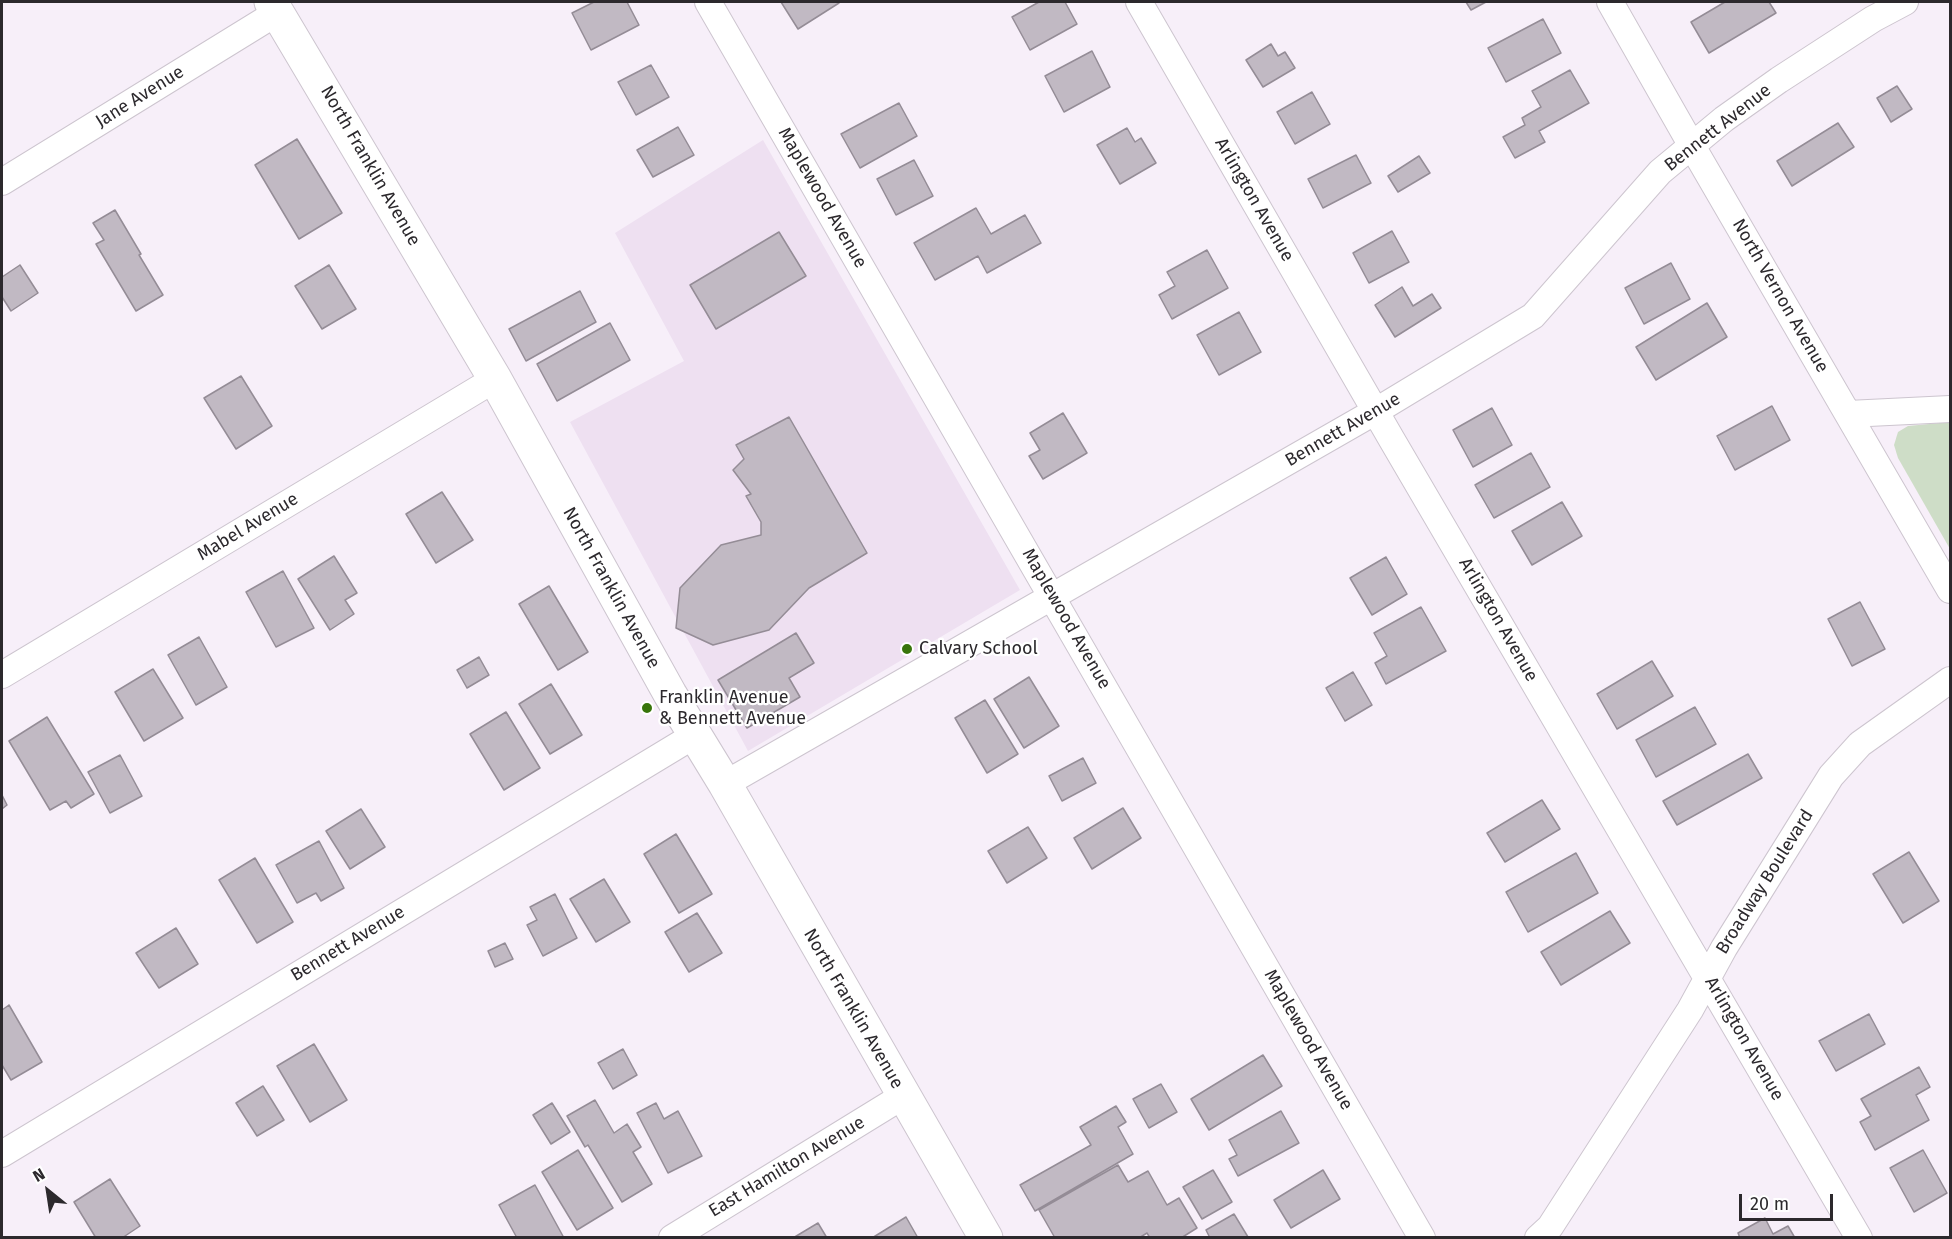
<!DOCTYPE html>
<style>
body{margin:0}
#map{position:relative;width:1952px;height:1239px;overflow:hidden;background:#f7eff9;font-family:"Fira Sans",sans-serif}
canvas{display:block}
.frame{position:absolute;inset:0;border:3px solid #2c292d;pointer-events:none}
.north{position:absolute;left:18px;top:1161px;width:60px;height:60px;-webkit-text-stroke:4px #fff;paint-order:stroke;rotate:330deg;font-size:16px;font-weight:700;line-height:24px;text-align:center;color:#2c292d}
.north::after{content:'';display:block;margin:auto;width:21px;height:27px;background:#2c292d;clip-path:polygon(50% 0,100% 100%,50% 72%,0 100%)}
.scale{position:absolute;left:1739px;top:1194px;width:94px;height:27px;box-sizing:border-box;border:3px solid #2c292d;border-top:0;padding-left:8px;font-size:18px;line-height:21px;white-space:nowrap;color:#2c292d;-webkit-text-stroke:4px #fff;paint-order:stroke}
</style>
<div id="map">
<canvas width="1952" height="1239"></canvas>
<div class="frame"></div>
<div class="north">N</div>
<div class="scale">20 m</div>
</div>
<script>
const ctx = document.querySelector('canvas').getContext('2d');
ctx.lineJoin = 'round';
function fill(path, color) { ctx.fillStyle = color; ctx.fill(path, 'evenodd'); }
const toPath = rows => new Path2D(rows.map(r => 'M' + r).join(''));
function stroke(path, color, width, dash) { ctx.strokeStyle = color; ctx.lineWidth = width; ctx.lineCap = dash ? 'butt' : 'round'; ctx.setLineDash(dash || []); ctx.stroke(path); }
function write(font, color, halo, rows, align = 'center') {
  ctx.font = font + ' "Fira Sans",sans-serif'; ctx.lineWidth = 4.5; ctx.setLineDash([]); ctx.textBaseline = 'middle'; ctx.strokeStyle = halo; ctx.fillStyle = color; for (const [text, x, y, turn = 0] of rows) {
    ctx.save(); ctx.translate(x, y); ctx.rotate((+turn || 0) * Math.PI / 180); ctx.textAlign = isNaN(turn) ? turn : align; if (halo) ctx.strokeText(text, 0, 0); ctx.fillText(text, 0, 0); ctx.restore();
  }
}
fill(toPath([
 [763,140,1020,590,748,751,570,422,684,361,615,233]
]), '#eee0f1');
fill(toPath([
 [1950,422,1950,549,1898,458,1894,445,1898,432,1908,426]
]), '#ceddc7');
const building = toPath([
 [594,2,627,2,639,25,591,50,572,13,594,2],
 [781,2,838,2,839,3,798,29,781,2],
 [1039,2,1065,2,1077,24,1030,50,1012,17,1039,2],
 [1466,2,1486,2,1471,10,1466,2],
 [1725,2,1769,2,1776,13,1709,53,1691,22,1725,2],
 [1543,19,1561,53,1506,82,1488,48,1543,19],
 [1271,44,1278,56,1285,52,1295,68,1263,87,1246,60,1271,44],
 [1092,51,1110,87,1064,112,1045,76,1092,51],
 [651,65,669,97,636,115,618,82,651,65],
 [1570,70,1589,103,1539,131,1545,142,1515,158,1503,137,1525,125,1522,118,1541,107,1532,91,1570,70],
 [1897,86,1912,109,1891,122,1877,98,1897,86],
 [1312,92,1330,124,1295,144,1277,112,1312,92],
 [899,103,917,136,860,168,841,134,899,103],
 [1838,123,1854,147,1792,186,1777,161,1838,123],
 [678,127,694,155,653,177,637,150,678,127],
 [1127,128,1135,142,1141,138,1156,163,1120,184,1097,145,1127,128],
 [297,139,342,213,299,239,255,165,297,139],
 [1356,155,1371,183,1323,208,1308,179,1356,155],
 [1419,156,1430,173,1398,192,1388,176,1419,156],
 [914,160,933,196,896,215,877,179,914,160],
 [976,208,991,234,1025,215,1041,243,987,273,978,256,935,280,914,243,976,208],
 [115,210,141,254,139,255,163,295,136,311,96,244,104,240,93,223,115,210],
 [1392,231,1409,262,1369,283,1353,253,1392,231],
 [779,232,806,276,716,329,690,285,779,232],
 [1207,250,1228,288,1172,319,1159,295,1175,286,1167,272,1207,250],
 [1671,263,1690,299,1644,324,1625,288,1671,263],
 [20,265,38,293,11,311,2,297,2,277,20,265],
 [329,265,356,309,322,329,295,286,329,265],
 [1402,287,1413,306,1432,294,1441,308,1395,337,1375,305,1402,287],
 [580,291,596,322,526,361,509,329,580,291],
 [1707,303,1727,337,1656,380,1636,347,1707,303],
 [1239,312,1261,352,1219,375,1197,335,1239,312],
 [610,323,630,360,557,401,537,364,610,323],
 [241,376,272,426,236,449,204,398,241,376],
 [1772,406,1790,440,1735,470,1717,436,1772,406],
 [1492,408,1512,445,1473,467,1453,430,1492,408],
 [1063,413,1087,453,1043,479,1029,456,1040,450,1030,433,1063,413],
 [789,417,867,553,809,588,769,630,713,645,676,628,680,588,721,545,761,535,761,522,746,496,751,494,733,470,744,459,736,445,789,417],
 [1531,453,1550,487,1494,518,1475,485,1531,453],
 [442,492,473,540,436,563,406,514,442,492],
 [1562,502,1582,536,1532,565,1512,531,1562,502],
 [334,556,357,593,345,600,354,614,330,630,298,579,334,556],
 [1386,557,1407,594,1372,615,1350,578,1386,557],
 [283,571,314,628,276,647,246,592,283,571],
 [549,586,588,652,558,670,519,604,549,586],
 [1860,602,1885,649,1852,666,1828,619,1860,602],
 [1421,607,1446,651,1386,684,1375,663,1387,656,1374,633,1421,607],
 [796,633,814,663,789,678,800,697,747,728,718,680,796,633],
 [199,637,227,687,196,705,168,655,199,637],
 [479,657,489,675,467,688,457,670,479,657],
 [1652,661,1673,696,1617,729,1597,694,1652,661],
 [153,669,183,718,144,741,115,692,153,669],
 [1353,672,1372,705,1345,721,1326,688,1353,672],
 [1029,677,1059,726,1024,748,994,699,1029,677],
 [551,684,582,735,550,754,519,704,551,684],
 [985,700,1018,754,987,773,955,718,985,700],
 [1695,707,1716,744,1656,777,1636,740,1695,707],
 [506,712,540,768,504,790,470,734,506,712],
 [47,717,94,794,71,808,66,801,50,810,9,741,47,717],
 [1748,754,1762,778,1677,825,1663,801,1748,754],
 [120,755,142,796,110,813,88,772,120,755],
 [1083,758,1096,783,1062,801,1049,776,1083,758],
 [2,795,7,805,2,809,2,795],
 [1542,800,1560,829,1505,862,1487,833,1542,800],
 [1123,808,1141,838,1092,869,1074,838,1123,808],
 [361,809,385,847,350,869,326,831,361,809],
 [1028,827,1047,858,1007,883,988,851,1028,827],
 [676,834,712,894,679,913,644,854,676,834],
 [319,841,344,888,321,901,316,893,297,903,276,865,319,841],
 [1909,852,1939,901,1903,923,1873,874,1909,852],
 [1576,853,1598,893,1528,932,1506,892,1576,853],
 [255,858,293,922,257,943,219,880,255,858],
 [604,879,630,922,596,942,570,899,604,879],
 [555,894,577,938,543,956,527,925,537,920,530,907,555,894],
 [1610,911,1630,943,1561,985,1541,952,1610,911],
 [697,913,722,953,689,972,665,932,697,913],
 [176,928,198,964,159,988,136,953,176,928],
 [505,943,513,959,495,967,488,951,505,943],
 [9,1005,42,1062,11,1080,2,1065,2,1010,9,1005],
 [1869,1014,1885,1044,1836,1071,1819,1041,1869,1014],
 [314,1044,347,1100,310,1122,277,1066,314,1044],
 [623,1049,637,1075,613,1089,598,1063,623,1049],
 [1263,1055,1282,1086,1209,1130,1191,1099,1263,1055],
 [1919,1067,1930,1087,1916,1095,1929,1120,1875,1150,1860,1122,1871,1116,1861,1099,1919,1067],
 [1161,1084,1177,1112,1149,1128,1133,1099,1161,1084],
 [263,1086,284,1120,257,1136,236,1103,263,1086],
 [595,1100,614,1133,627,1124,641,1147,633,1152,652,1184,622,1202,588,1145,585,1147,567,1116,595,1100],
 [552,1103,570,1132,551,1144,533,1115,552,1103],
 [656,1103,664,1119,678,1111,702,1156,668,1173,637,1113,656,1103],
 [1116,1106,1126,1122,1118,1127,1133,1154,1035,1211,1020,1185,1091,1145,1080,1127,1116,1106],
 [1281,1111,1299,1143,1238,1176,1229,1159,1237,1155,1229,1140,1281,1111],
 [578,1150,613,1208,577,1230,542,1172,578,1150],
 [1923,1150,1947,1193,1914,1212,1890,1168,1923,1150],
 [1118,1165,1128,1182,1148,1171,1167,1205,1179,1198,1197,1228,1181,1238,1150,1238,1147,1233,1139,1238,1055,1238,1039,1210,1118,1165],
 [1213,1170,1232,1202,1202,1219,1183,1187,1213,1170],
 [1323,1170,1340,1199,1291,1228,1274,1200,1323,1170],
 [110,1179,140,1226,122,1238,96,1238,74,1202,110,1179],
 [535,1185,564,1238,517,1238,499,1205,535,1185],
 [1234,1214,1248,1237,1210,1238,1206,1230,1234,1214],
 [906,1217,918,1238,872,1238,906,1217],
 [1765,1218,1773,1234,1788,1226,1795,1238,1740,1238,1738,1233,1765,1218],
 [818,1223,827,1238,793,1238,818,1223]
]);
fill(building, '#c1b9c3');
stroke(building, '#948c96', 1.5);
const street = toPath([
 [708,2,1422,1238],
 [1139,2,1392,440,1859,1238],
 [1610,2,1692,146,1950,590],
 [2,182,278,12],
 [1848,414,1950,409],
 [2,675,495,379],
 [725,784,1376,411,1533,316,1660,172,1724,119,1779,80,1873,19,1905,2],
 [2,1154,695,735],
 [672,1238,903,1096],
 [1538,1238,1550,1227,1690,1010,1724,948,1831,776,1860,744,1950,680]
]);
const secondary = toPath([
 [271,2,495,379,670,694,725,784,986,1238]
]);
stroke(street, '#cdc5cf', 28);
stroke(secondary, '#cdc5cf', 35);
stroke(street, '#fff', 26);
stroke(secondary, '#fff', 33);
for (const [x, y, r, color] of [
 [907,649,6,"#38750b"],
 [647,708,6,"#38750b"]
]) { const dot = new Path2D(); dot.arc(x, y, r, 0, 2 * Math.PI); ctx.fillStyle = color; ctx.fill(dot); stroke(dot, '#fff', 2); }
write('18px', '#2c292d', '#fff', [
 ["Jane Avenue",140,97,-32],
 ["Bennett Avenue",1718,128,-38],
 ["North Franklin Avenue",370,166,60],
 ["Maplewood Avenue",822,198,60],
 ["Arlington Avenue",1254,200,60],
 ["North Vernon Avenue",1780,296,60],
 ["Bennett Avenue",1343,430,-30],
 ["Mabel Avenue",248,527,-31],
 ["North Franklin Avenue",611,588,61],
 ["Maplewood Avenue",1066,619,60],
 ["Arlington Avenue",1498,620,60],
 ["Broadway Boulevard",1765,882,-58],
 ["Bennett Avenue",348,944,-31],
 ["North Franklin Avenue",853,1009,60],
 ["Arlington Avenue",1744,1039,60],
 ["Maplewood Avenue",1308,1040,60],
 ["East Hamilton Avenue",787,1167,-31]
]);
write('18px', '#2c292d', '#fff', [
 ["Calvary School",919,649],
 ["Franklin Avenue",659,698],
 ["& Bennett Avenue",659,719]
], 'left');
</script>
